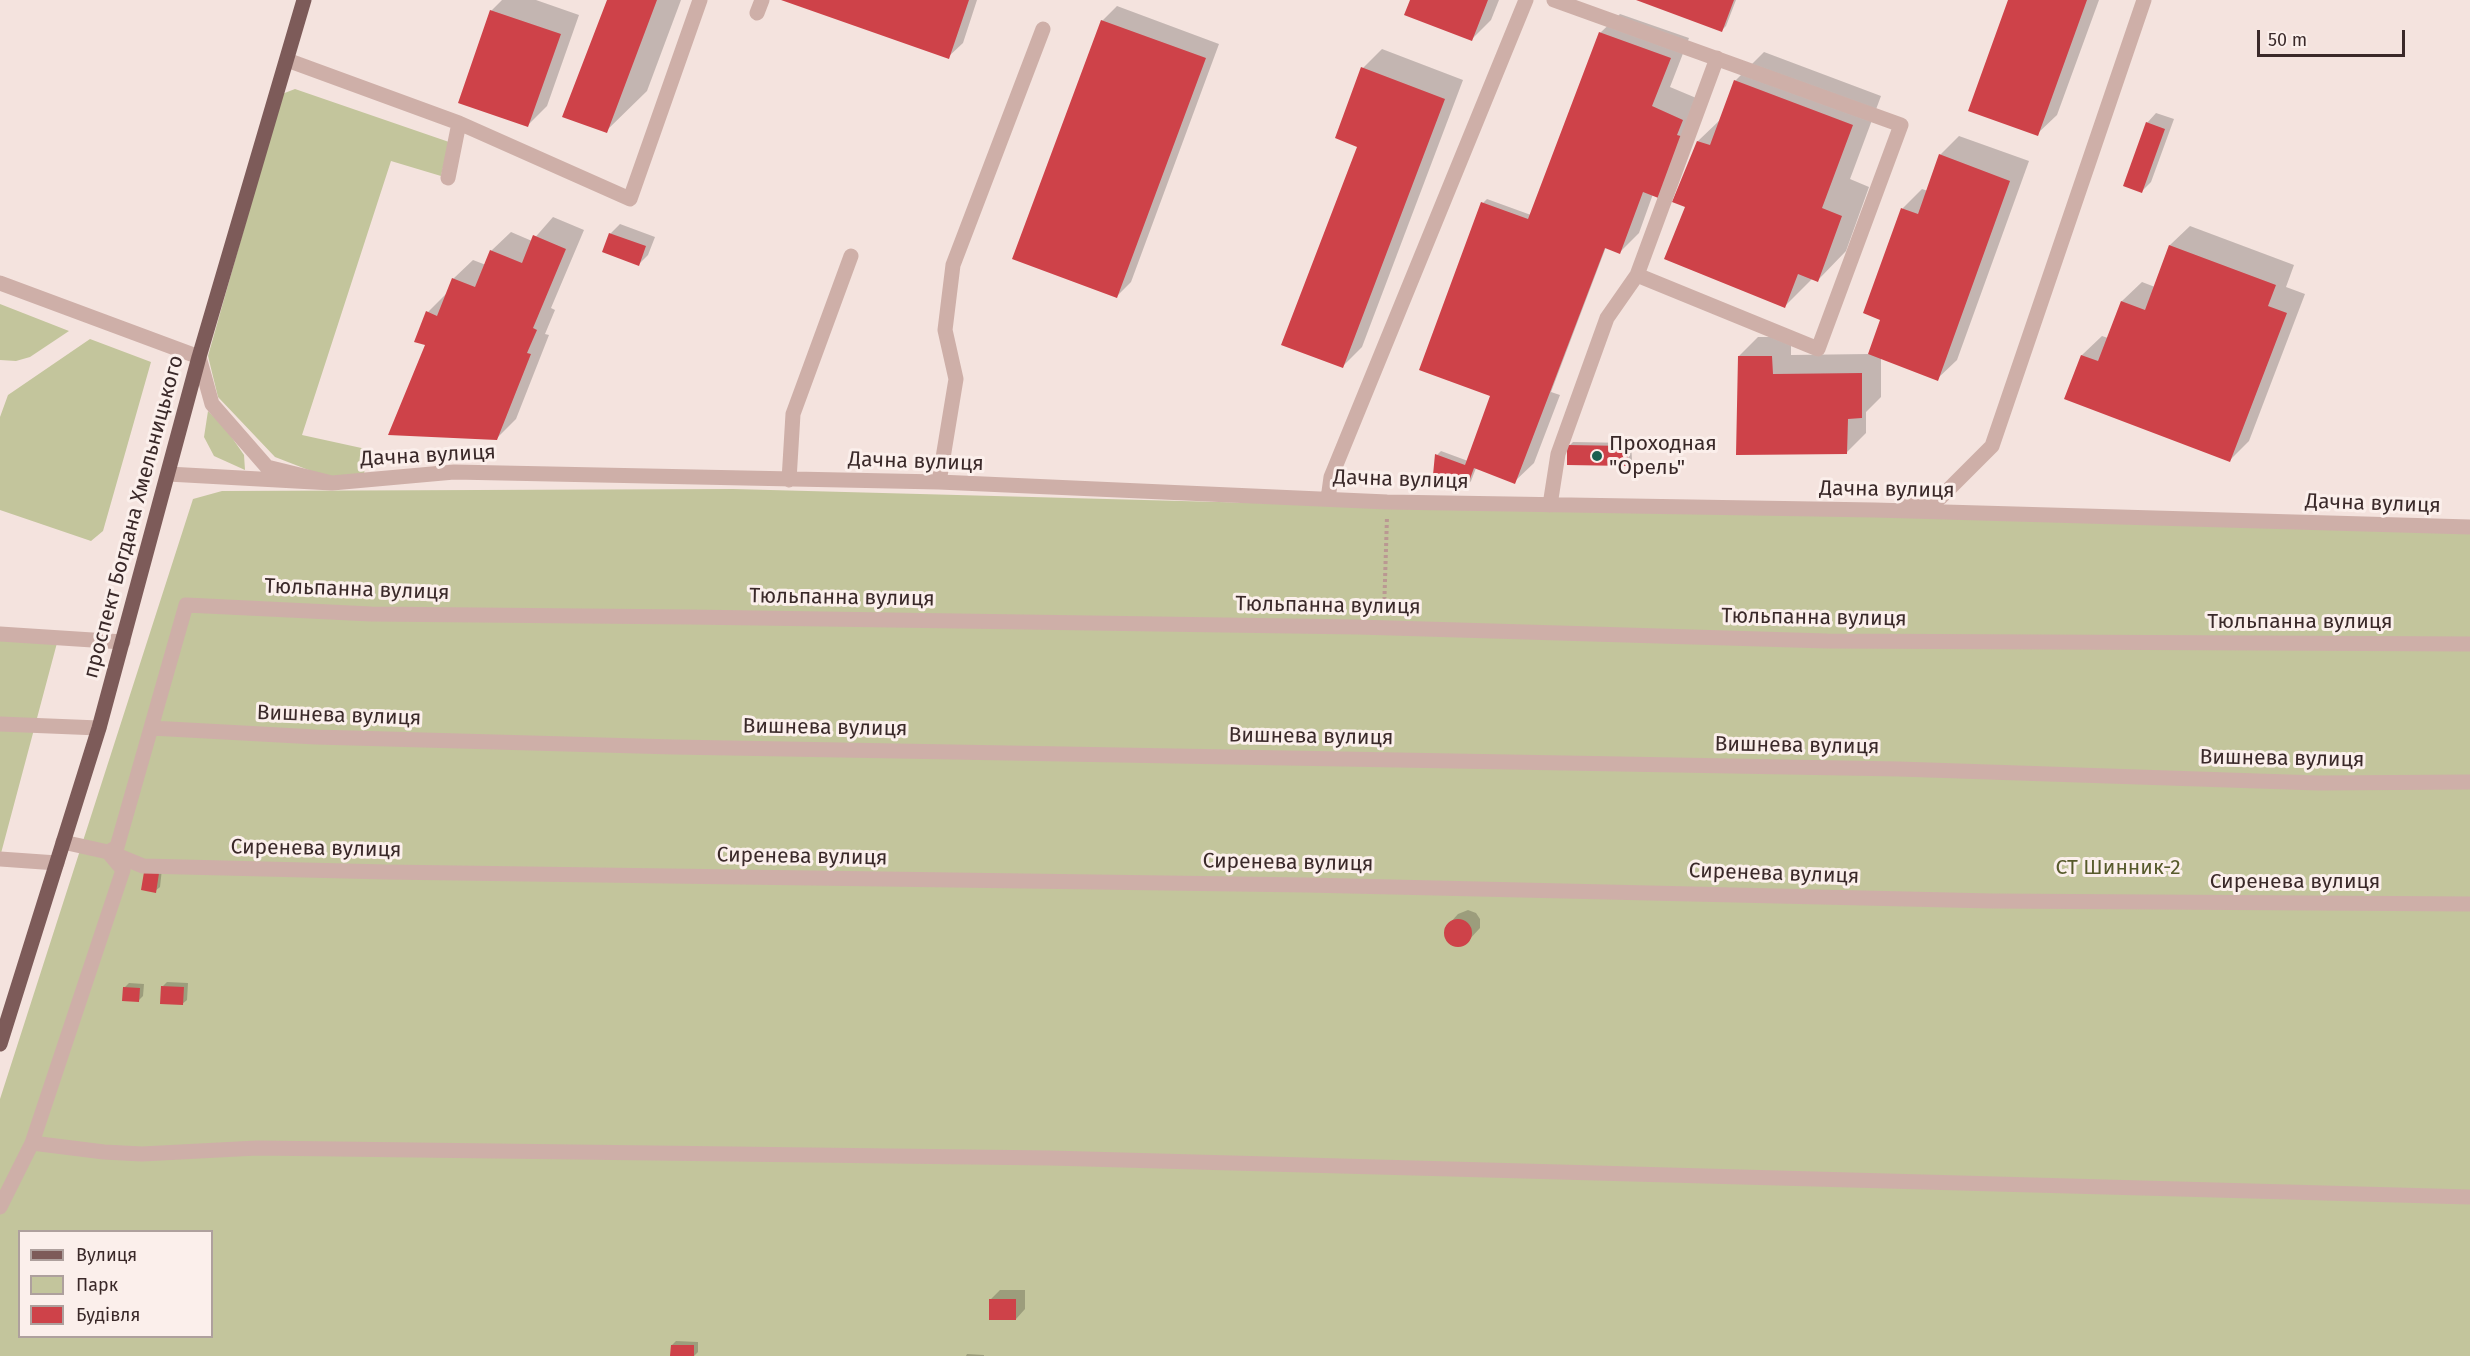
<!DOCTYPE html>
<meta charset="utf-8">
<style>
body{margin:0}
#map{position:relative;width:2470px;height:1356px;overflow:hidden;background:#f4e3de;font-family:"Fira Sans",sans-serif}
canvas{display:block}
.legend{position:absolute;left:18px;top:1230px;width:195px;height:108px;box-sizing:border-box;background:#fbefeb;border:2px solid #aea09d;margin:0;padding:8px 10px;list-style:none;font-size:18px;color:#3a2929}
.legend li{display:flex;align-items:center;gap:12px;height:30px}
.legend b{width:30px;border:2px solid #aea09d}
.scale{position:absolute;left:2257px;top:30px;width:148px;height:27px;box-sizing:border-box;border:3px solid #3a2929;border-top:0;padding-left:8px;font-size:18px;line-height:21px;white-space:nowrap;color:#3a2929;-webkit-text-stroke:4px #fbefeb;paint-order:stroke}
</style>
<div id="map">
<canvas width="2470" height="1356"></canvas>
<ul class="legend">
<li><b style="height:8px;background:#7d5b59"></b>Вулиця</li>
<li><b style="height:16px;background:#c3c59c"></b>Парк</li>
<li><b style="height:16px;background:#ce4249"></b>Будівля</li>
</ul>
<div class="scale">50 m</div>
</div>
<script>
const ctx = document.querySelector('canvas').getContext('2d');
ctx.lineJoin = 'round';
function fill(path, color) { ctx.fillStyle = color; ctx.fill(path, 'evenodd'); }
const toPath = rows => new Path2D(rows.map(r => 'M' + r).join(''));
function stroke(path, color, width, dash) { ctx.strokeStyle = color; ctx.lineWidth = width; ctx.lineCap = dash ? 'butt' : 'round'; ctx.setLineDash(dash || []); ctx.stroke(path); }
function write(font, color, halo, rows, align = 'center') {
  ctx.font = font + ' "Fira Sans",sans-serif'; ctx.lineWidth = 6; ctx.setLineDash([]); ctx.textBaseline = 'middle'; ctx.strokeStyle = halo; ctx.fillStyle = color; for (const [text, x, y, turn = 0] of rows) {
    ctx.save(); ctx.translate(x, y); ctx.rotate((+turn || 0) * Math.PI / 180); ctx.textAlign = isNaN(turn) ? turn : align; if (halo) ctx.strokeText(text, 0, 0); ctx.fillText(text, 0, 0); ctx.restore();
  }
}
fill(toPath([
 [295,89,449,142,441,176,391,161,302,435,366,449,364,476,324,476,275,457,218,397,208,356,282,94],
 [0,304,69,331,30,357,16,361,0,360],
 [90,339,151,362,103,531,91,541,0,510,0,417,8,395],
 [208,411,226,429,244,455,245,470,214,456,204,437],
 [733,489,1443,508,2470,526,2470,1356,0,1356,0,1099,193,499,222,491],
 [20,1232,212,1232,212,1336,20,1336],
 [0,640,57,643,0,857]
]), '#c3c59c');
fill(toPath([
 [502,0,536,0,579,15,547,106,528,125,491,11],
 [609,0,681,0,647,91,606,131],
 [785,0,977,0,963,43,948,57],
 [1411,0,1499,0,1491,20,1472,39],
 [1640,0,1736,0,1726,26,1721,31],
 [2010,0,2099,0,2057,115,2037,134],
 [1117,6,1219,44,1131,282,1117,296,1102,21],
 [1620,14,1689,38,1670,87,1701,100,1653,194,1639,233,1620,252,1606,247,1551,392,1560,395,1534,463,1514,482,1476,468,1471,481,1467,486,1437,455,1441,451,1468,461,1492,395,1483,203,1487,199,1531,215,1600,33],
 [1382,49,1463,80,1362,347,1343,366,1363,68],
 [1764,52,1881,96,1850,179,1869,187,1846,251,1818,280,1813,278,1785,306,1687,206,1674,201,1698,141,1721,119,1735,81],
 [2156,113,2174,119,2151,182,2142,191,2147,123],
 [1959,136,2029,161,1957,360,1937,379,1881,357,1881,397,1866,412,1866,433,1847,452,1739,356,1758,337,1791,337,1791,355,1869,354,1882,319,1865,313,1903,208,1922,189,1928,191,1940,155],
 [553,217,584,230,551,308,555,310,545,334,549,335,516,419,496,439,427,345,428,312,447,293,453,279,473,260,486,265,491,251,511,232,532,241],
 [620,224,655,237,648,255,639,264,610,234],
 [2190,226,2294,265,2286,287,2305,294,2249,441,2230,460,2066,398,2082,355,2102,336,2108,338,2122,301,2142,282,2155,287,2170,245],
 [1573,442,1631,443,1632,460,1628,465,1569,446],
 [162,869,160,887,155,891,143,889],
 [1468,910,1476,913,1480,919,1480,928,1467,942,1459,946,1451,944,1446,937,1449,924,1458,914],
 [167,982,188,983,187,1000,182,1004,163,986],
 [129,983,144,984,143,996,139,1000,124,988],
 [1000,1290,1025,1290,1025,1309,1016,1319,991,1299],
 [676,1341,698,1342,698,1352,694,1356,672,1356,672,1345],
 [967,1354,984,1355,984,1356,966,1356]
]), '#0003');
fill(toPath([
 [607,0,657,0,607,133,562,117],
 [781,0,969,0,949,59],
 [1410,0,1488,0,1472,41,1404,15],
 [1636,0,1734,0,1722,32],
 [2008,0,2087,0,2038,136,1968,111],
 [490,10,561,34,528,127,458,103],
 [1101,20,1206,58,1117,298,1012,259],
 [1599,32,1671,58,1652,106,1683,120,1677,135,1684,137,1661,199,1643,192,1620,254,1605,248,1515,484,1474,468,1467,487,1433,475,1435,454,1465,465,1490,396,1419,370,1481,202,1528,219],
 [1361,67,1445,99,1343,368,1281,345,1357,147,1335,138],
 [1734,80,1853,125,1822,208,1842,216,1818,282,1798,274,1785,308,1664,259,1685,207,1672,202,1697,141,1710,145],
 [2146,122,2165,129,2142,193,2123,186],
 [1939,154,2010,181,1938,381,1868,354,1880,320,1863,313,1901,208,1918,214],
 [609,233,646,246,639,266,602,252],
 [533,235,566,249,533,328,537,330,527,353,531,354,497,440,388,435,425,345,414,342,426,311,437,316,452,278,475,287,490,250,522,263],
 [2169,245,2276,285,2268,306,2287,313,2230,462,2064,399,2081,355,2098,361,2121,301,2145,310],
 [1738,356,1772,356,1773,374,1862,373,1862,418,1848,419,1847,454,1736,455],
 [1567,445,1628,446,1628,466,1567,465],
 [144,872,159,873,156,893,141,890],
 '1444 933a14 14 0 1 1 28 0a14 14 0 1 1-28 0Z',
 [161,986,184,987,183,1005,160,1004],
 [123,987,140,988,139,1002,122,1001],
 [989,1299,1016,1299,1016,1320,989,1320],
 [671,1345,694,1345,694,1356,670,1356]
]), '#ce4249');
stroke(toPath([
 [1384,612,1387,517]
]), '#ba9892', 4, [3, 3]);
stroke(toPath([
 [1554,0,1901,125,1818,349,1637,275],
 [757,13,762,0],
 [287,60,459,123,630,199,700,0],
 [448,178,459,123],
 [0,283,199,357,212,404,267,467,332,483,168,474],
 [789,480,793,414,851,256],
 [939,482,956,379,945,330,953,265,1043,29],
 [332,483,454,472,939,482,1387,502,1875,510,2470,527],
 [1328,499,1331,477,1526,0],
 [1906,504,1940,498,1992,446,2144,0],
 [1550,505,1558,454,1607,318,1637,275,1717,58],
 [0,634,123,642],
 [0,724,99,728],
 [151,728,316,737,674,747,1899,769,2318,783,2470,782],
 [63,842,108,852,123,870,32,1143,104,1152,142,1154,257,1148,1050,1158,2470,1197],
 [108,852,117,847,186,605,371,614,690,617,1358,627,1827,641,2470,644],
 [109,852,143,866,386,872,1307,885,1992,901,2470,904],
 [0,859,57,863],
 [0,1207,32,1143]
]), '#ceafa8', 15);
stroke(toPath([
 [0,1044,99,728,199,357,304,0]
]), '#7d5b59', 15);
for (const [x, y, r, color] of [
 [1597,456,6,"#1b5f50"]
]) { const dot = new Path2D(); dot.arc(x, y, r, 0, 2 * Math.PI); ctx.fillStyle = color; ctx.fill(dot); stroke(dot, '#fbefeb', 2); }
write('21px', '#3a2929', '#fbefeb', [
 ["Проходная",1609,444],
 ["\"Орель\"",1609,468]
], 'left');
write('21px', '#3a2929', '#fbefeb', [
 ["Дачна вулиця",428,456,-3],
 ["Дачна вулиця",916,462,2],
 ["Дачна вулиця",1401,480,2],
 ["Дачна вулиця",1887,490,1],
 ["Дачна вулиця",2373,504,2],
 ["проспект Богдана Хмельницького",134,517,-75],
 ["Тюльпанна вулиця",357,590,2],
 ["Тюльпанна вулиця",842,598,1],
 ["Тюльпанна вулиця",1328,606,1],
 ["Тюльпанна вулиця",1814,618,1],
 ["Тюльпанна вулиця",2300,622],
 ["Вишнева вулиця",339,716,2],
 ["Вишнева вулиця",825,728,1],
 ["Вишнева вулиця",1311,737,1],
 ["Вишнева вулиця",1797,746,1],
 ["Вишнева вулиця",2282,759,1],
 ["Сиренева вулиця",316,849,1],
 ["Сиренева вулиця",802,857,1],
 ["Сиренева вулиця",1288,863,1],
 ["Сиренева вулиця",1774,874,2],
 ["Сиренева вулиця",2295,882]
]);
write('21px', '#575a2b', '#fbefeb', [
 ["СТ Шинник-2",2118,868]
]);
</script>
